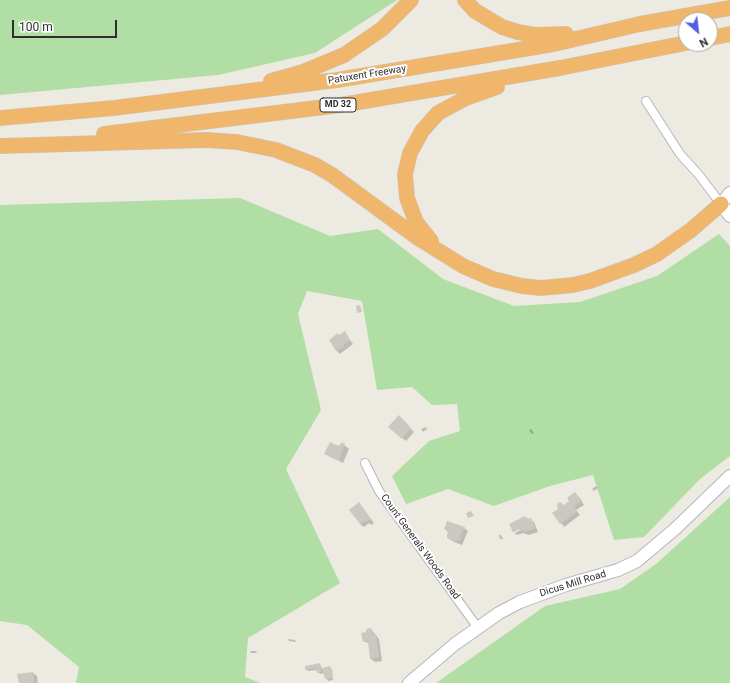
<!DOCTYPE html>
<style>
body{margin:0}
#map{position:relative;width:730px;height:683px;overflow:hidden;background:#edeae2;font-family:Roboto,sans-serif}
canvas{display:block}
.north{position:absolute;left:678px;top:12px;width:40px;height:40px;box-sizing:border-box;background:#fff;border:1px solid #ababab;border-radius:50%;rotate:152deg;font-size:11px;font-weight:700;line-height:16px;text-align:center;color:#2e2e2e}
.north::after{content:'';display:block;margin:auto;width:14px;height:18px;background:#545ce8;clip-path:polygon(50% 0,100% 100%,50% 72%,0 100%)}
.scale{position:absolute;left:12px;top:20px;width:105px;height:18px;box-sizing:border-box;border:2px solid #2e2e2e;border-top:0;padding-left:5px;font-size:12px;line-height:14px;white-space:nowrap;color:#2e2e2e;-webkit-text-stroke:3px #fff;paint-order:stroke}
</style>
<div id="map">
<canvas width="730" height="683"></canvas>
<div class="north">N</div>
<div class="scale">100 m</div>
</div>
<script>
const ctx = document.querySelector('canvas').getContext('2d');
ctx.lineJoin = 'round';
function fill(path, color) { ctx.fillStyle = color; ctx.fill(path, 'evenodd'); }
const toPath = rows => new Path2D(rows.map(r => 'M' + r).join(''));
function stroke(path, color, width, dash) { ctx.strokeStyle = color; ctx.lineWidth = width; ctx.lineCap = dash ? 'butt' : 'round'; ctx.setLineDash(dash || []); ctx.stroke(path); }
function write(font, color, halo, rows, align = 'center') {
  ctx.font = font + ' Roboto,sans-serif'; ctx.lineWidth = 4; ctx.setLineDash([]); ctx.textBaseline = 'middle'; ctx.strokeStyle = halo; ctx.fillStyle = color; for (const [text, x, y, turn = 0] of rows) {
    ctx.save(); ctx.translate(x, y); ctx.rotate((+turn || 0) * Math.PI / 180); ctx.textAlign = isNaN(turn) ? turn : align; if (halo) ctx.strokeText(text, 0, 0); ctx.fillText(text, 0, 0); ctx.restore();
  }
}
fill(toPath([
 [0,0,397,0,315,53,218,75,0,95],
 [240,198,330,236,378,229,443,279,514,306,580,302,657,276,719,234,730,246,730,456,700,479,644,537,614,540,593,475,550,486,494,506,448,489,406,504,392,476,429,441,460,431,457,404,432,405,412,387,377,390,362,301,307,291,298,314,321,410,286,469,340,583,248,638,245,677,261,683,76,683,79,667,27,625,0,621,0,205],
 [730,497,730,683,436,683,545,606,620,589,656,564]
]), '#b0dea5');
fill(toPath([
 [345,333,353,344,340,354,336,350,339,336],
 [399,416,414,432,406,441,393,430],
 [426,427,427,429,423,432,421,429],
 [531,429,534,433,532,434,529,430],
 [343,444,349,449,343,463,325,454],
 [596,486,598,488,594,491,592,489],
 [579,497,584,505,576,510,580,515,564,527,554,513],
 [362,507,374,523,371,525,369,523,364,527,360,524],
 [525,517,534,522,538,532,529,535,523,533,517,535,515,533,524,528,523,526,514,532,511,525],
 [464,528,468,531,462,545,452,541,448,537,449,533,445,529],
 [499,535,501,535,503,539,500,539],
 [371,629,379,639,382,661,375,662,371,659,370,644,364,641,367,632],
 [288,639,295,640,296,642,289,641],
 [250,651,256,651,257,653,251,653],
 [320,664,322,669,330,667,332,670,333,680,328,681,324,673,320,674,317,670,308,671,306,669],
 [33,673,37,676,38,683,21,683,18,675]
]), '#0003');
fill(toPath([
 [360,305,362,312,357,313,356,306],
 [345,331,350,340,344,344,344,347,336,351,329,340,338,333,339,335],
 [399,415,411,428,402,439,388,427],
 [330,442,339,446,341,443,345,443,339,461,324,454],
 [575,492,582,501,574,506,577,512,560,524,552,513,558,509,557,504,560,502,564,505,569,501,567,498],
 [359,502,371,519,360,524,349,510],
 [471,511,474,516,468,518,466,513],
 [525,516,527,519,531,518,535,528,524,532,524,530,520,532,519,529,513,532,509,524],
 [447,521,465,527,460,536,461,540,453,541,447,538,447,534,450,531,444,529],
 [371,628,373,635,376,635,379,657,370,659,368,641,363,642,361,633,366,632,366,629],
 [320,663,321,672,317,673,316,668,305,670,305,666],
 [330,666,333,678,325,679,322,668],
 [33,672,34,683,19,683,17,674]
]), '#cac8c0');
const street = toPath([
 [646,101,680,154,699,175,721,204],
 [365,463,379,491,478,628]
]);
const secondary = toPath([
 [730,193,721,204,730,216],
 [409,683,455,644,499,613,520,602,566,585,618,570,637,561,675,529,730,476]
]);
const highway = toPath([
 [465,0,475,11,502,27,518,32,535,35,566,34],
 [710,38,730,34],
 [271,81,303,72,344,55,382,29,411,0],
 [0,118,114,108,337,80,554,44,640,24,730,8],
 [104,134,341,105,560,68,686,43],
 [0,146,206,140,237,142,276,150,315,165,332,175,418,238,463,266,493,279,522,286,541,288,573,285,590,281,634,265,657,254,691,230,721,204],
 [431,241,416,222,407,198,405,174,410,153,422,131,438,113,466,98,497,87]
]);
stroke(street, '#b5b6c0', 10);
stroke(secondary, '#b5b6c0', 14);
stroke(highway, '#c9c9c9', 16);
stroke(street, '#fff', 8);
stroke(secondary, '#fff', 12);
stroke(highway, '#efb66c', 15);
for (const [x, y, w] of [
 [338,105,36]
]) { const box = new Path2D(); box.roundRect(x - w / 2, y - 7, w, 14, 3); ctx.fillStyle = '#fff'; ctx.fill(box); stroke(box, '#2e2e2e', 1); }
write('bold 9px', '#2e2e2e', null, [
 ["MD 32",338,105]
]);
write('10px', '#2e2e2e', '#fff', [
 ["Patuxent Freeway",367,75,-9],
 ["Count Generals Woods Road",420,547,54],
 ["Dicus Mill Road",573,584,-17]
]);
</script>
